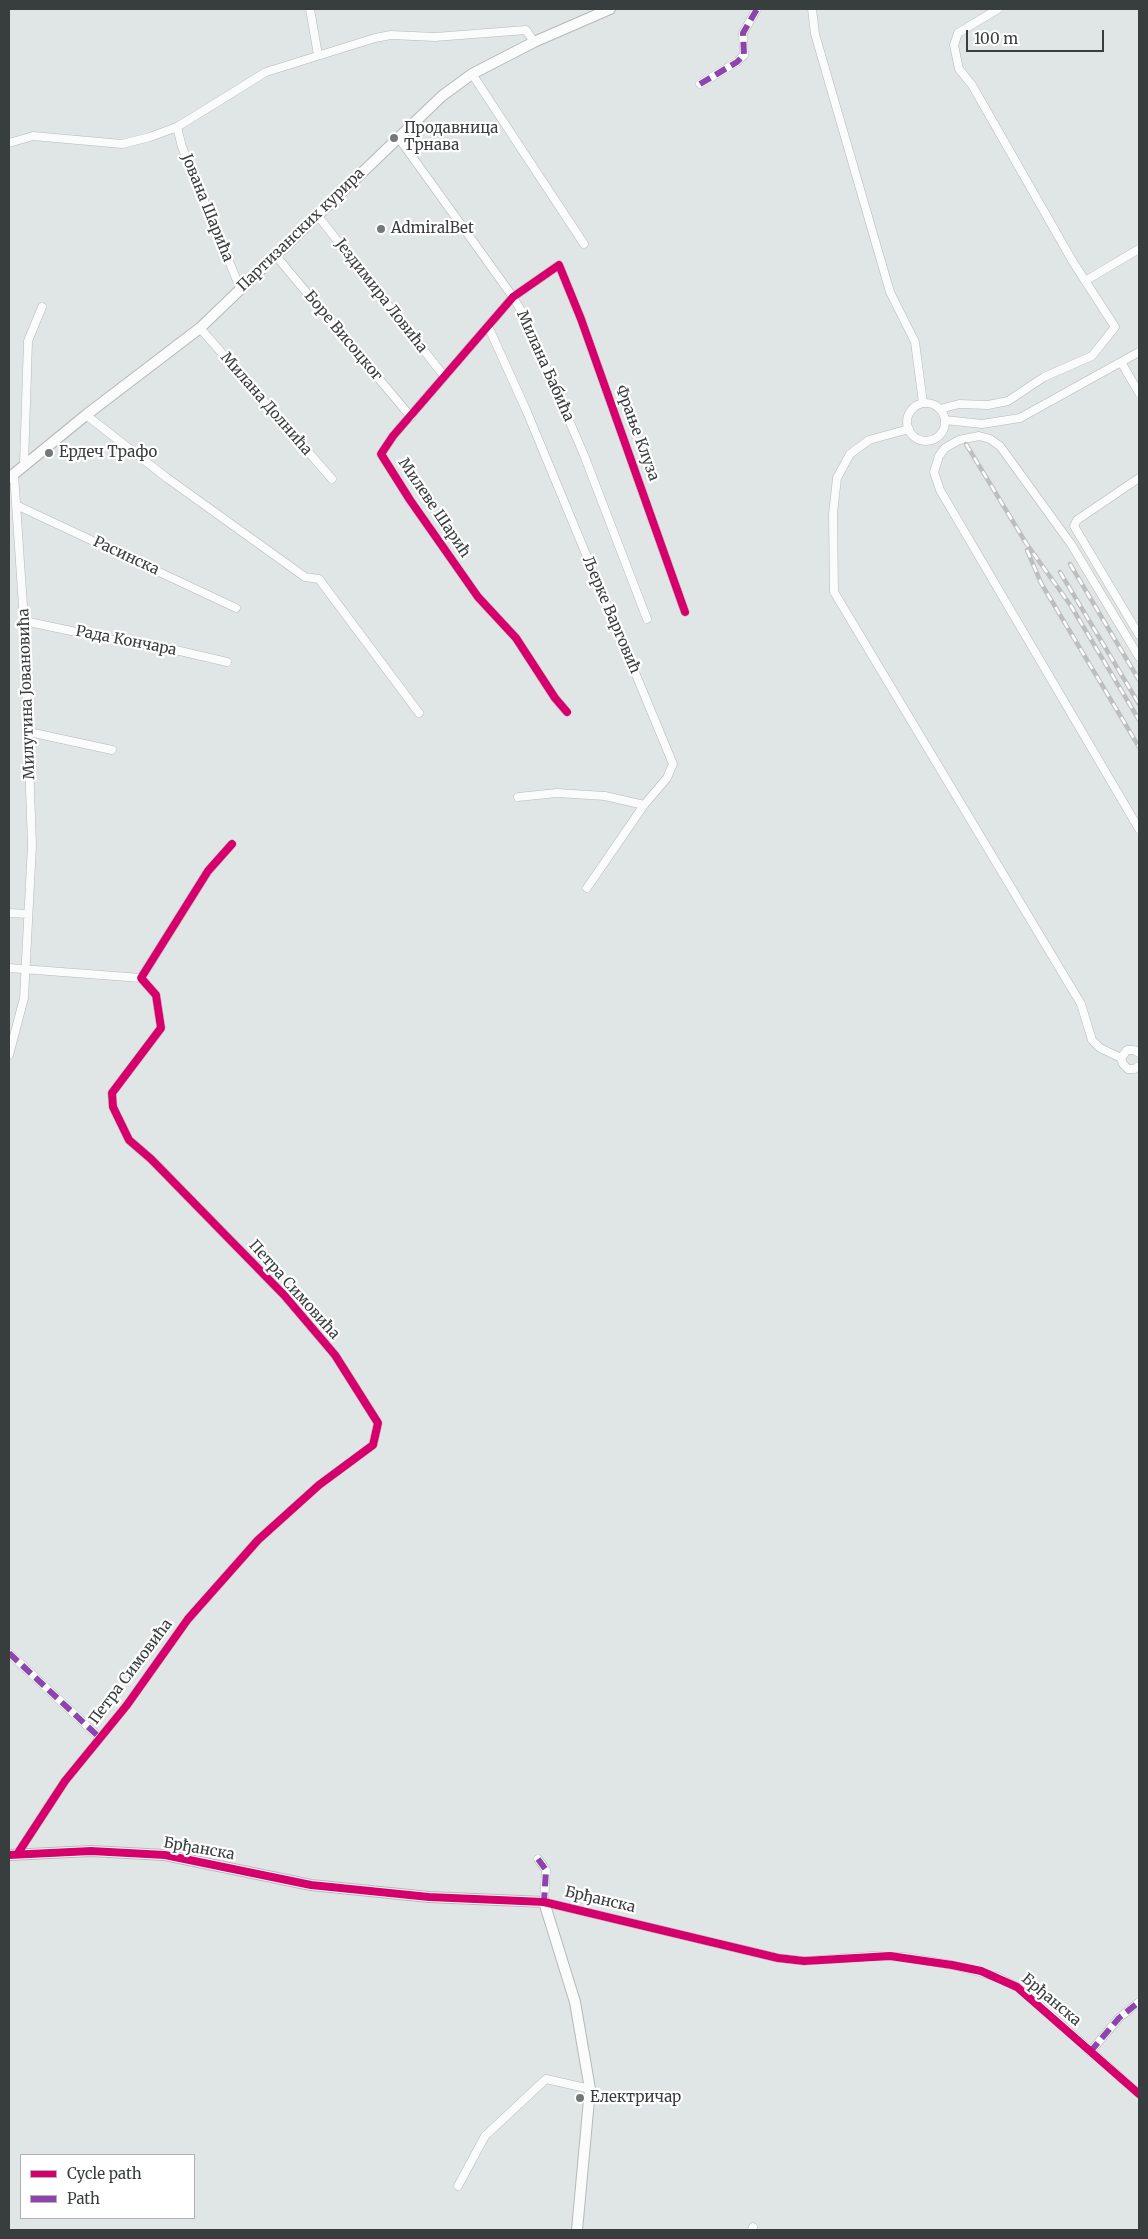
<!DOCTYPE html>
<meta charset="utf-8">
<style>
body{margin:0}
#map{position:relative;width:1148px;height:2239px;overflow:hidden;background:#e0e6e5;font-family:Merriweather,serif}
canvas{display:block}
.frame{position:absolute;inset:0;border:10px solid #383e3d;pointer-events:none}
.legend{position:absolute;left:20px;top:2154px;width:175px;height:65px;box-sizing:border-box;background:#fff;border:1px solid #afb2b1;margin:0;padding:6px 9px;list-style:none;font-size:15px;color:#383e3d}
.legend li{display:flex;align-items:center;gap:10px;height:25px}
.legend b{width:25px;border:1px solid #afb2b1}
.scale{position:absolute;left:966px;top:30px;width:138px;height:22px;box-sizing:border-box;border:2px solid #383e3d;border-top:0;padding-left:6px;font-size:15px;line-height:18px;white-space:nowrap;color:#383e3d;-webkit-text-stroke:4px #fff;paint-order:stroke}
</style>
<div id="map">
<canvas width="1148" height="2239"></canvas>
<div class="frame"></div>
<ul class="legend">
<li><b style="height:6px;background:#d6006c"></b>Cycle path</li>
<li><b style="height:6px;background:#8e44ad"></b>Path</li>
</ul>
<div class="scale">100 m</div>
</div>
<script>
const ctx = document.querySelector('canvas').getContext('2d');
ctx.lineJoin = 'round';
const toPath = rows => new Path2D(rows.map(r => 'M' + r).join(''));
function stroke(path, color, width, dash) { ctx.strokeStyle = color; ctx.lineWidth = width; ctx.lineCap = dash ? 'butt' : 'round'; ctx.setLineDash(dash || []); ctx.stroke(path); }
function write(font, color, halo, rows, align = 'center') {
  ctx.font = font + ' Merriweather,serif'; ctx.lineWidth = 4.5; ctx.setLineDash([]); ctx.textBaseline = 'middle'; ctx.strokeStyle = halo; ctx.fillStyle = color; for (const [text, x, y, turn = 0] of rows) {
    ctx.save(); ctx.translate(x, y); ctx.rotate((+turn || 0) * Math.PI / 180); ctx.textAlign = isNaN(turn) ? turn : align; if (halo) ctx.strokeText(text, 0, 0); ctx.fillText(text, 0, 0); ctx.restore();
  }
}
const minor = toPath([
 [310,9,318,55],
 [812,9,815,34,890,292,915,342,923,403],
 [472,74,584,244],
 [700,84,737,62,744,55,743,33,757,9],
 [177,127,182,147,240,288],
 [398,137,513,297,523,314,584,455,647,619],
 [9,143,33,136,122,144,150,137,177,127,266,72,375,38,391,35,435,37,526,30,534,42],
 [318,216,444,376],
 [276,256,411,417],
 [1085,281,1139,249],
 [488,326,527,412,673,764,667,778,644,805,587,888],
 [200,328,332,479],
 [1121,362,1139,393],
 '907 422a19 19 0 1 1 38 0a19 19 0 1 1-38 0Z',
 [940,409,959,404,988,405,1008,401,1044,377,1092,356,1115,327,1073,262,972,85,959,69,954,45,958,33,998,9],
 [86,415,167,478,305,577,319,579,419,713],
 [945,420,982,424,1020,418,1139,352],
 [909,429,869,440,850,454,837,478,833,514,834,592,1081,1004,1092,1040,1100,1048,1121,1058],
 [24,464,28,341,42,307],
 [1139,478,1077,520,1074,526,1139,635],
 [16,505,236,608],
 [24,621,133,644,150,644,227,662],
 [1139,657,1071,544,1000,446,990,439,979,436,959,440,945,448,939,456,934,472,940,490,1139,829],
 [567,712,555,698,516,638,478,597,410,500,381,454,393,436,513,297,559,265,581,319,685,612],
 [29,732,112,750],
 [518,797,557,793,605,796,644,805],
 [9,913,28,914],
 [9,968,141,978],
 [1139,1053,1134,1050,1127,1050,1121,1058,1123,1064,1128,1069,1134,1069,1139,1066],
 [9,1055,24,998,32,845,24,621,14,474],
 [9,1653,99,1737],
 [18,1853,65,1781,127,1705,188,1619,258,1540,319,1485,373,1445,378,1423,335,1355,284,1295,151,1159,129,1140,113,1107,112,1093,161,1028,156,995,141,978,208,871,232,844],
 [538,1859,546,1870,544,1902,778,1958,804,1961,872,1956,905,1957,952,1965,998,1977,1017,1987,1033,1999,1139,2094],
 [1090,2052,1119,2018,1139,2002],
 [458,2186,485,2136,546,2079,590,2089],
 [752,2230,753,2227]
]);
const tertiary = toPath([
 [9,478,86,415,200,328,442,96,472,74,534,42,610,9],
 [9,1855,91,1851,165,1855,311,1885,429,1897,544,1902,575,2002,590,2089,577,2230]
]);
stroke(minor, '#b5b9b8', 9);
stroke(tertiary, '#b5b9b8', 12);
stroke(minor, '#fafbfb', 8);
stroke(tertiary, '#fafbfb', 10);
const rail = toPath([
 [966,444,1026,543,1071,606,1139,720],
 [1027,550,1041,583,1139,747],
 [1070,564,1139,680],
 [1060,572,1139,704]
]);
stroke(rail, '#bdbfbf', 4.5);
stroke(rail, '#fff', 2.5, [8]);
stroke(toPath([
 [700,84,737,62,744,55,743,33,757,9],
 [9,1653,99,1737],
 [538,1859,546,1870,544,1902],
 [1090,2052,1119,2018,1139,2002]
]), '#8e44ad', 6, [12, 6]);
stroke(toPath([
 [567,712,555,698,516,638,478,597,410,500,381,454,393,436,513,297,559,265,581,319,685,612],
 [18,1853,65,1781,127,1705,188,1619,258,1540,319,1485,373,1445,378,1423,335,1355,284,1295,151,1159,129,1140,113,1107,112,1093,161,1028,156,995,141,978,208,871,232,844],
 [9,1855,91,1851,165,1855,311,1885,429,1897,544,1902,778,1958,804,1961,890,1956,952,1965,981,1971,1017,1987,1139,2094]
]), '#d6006c', 8);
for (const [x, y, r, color] of [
 [394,138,5,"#737978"],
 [381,229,5,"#737978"],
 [49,453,5,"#737978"],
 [580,2098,5,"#737978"]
]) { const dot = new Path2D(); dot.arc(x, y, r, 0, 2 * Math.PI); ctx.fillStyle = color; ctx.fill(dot); stroke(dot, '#fff', 2); }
write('15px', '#383e3d', '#fff', [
 ["Продавница",404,129],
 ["Трнава",404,146],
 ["AdmiralBet",391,229],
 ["Ердеч Трафо",59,453],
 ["Електричар",590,2098]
], 'left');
write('15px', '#383e3d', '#fff', [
 ["Јована Шарића",207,208,68],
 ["Партизанских курира",301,230,-44],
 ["Јездимира Ловића",381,296,52],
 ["Боре Висоцког",343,336,50],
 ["Милана Бабића",545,366,66],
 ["Милана Долнића",266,404,49],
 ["Фрање Клуза",637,433,70],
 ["Милеве Шарић",434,508,56],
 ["Расинска",126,556,25],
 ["Љерке Варговић",611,615,67],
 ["Рада Кончара",126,641,11],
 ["Милутина Јовановића",27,694,-92],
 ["Петра Симовића",294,1290,48],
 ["Петра Симовића",131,1672,-53],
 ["Брђанска",199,1849,10],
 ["Брђанска",600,1900,13],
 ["Брђанска",1051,2000,40]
]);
</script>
